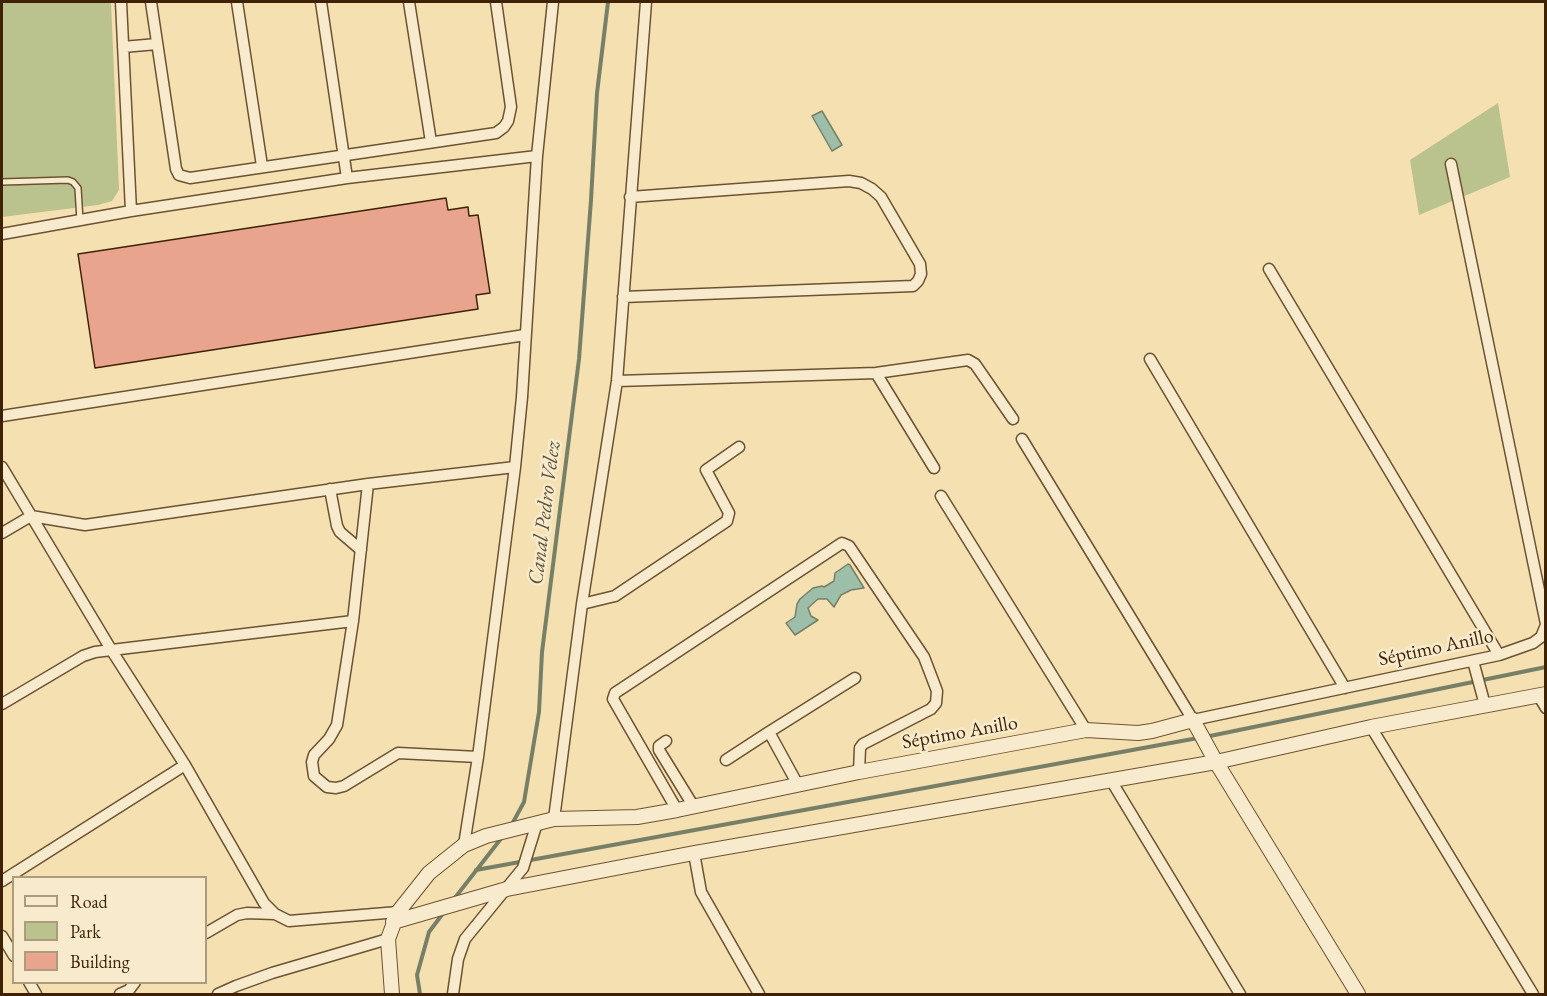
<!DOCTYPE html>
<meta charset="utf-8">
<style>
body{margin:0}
#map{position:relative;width:1547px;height:996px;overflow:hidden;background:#f5e0b2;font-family:"EB Garamond",serif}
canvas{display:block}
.frame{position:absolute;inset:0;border:3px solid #3f2206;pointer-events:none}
.legend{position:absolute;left:12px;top:876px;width:195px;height:108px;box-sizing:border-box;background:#f8ebcd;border:2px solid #ae9b7d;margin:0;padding:8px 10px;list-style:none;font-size:18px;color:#3f2206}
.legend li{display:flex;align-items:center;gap:12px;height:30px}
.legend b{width:30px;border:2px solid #ae9b7d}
</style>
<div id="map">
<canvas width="1547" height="996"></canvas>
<div class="frame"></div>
<ul class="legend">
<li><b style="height:8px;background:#f8ebcd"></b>Road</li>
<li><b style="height:16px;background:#bac28d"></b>Park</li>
<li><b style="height:16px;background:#e8a48d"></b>Building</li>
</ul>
</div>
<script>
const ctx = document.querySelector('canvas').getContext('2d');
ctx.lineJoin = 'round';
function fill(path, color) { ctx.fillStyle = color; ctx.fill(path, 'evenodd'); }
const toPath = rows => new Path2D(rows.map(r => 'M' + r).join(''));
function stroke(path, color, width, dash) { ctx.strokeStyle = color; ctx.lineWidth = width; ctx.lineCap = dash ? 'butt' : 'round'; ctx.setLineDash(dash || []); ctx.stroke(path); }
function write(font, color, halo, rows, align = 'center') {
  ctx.font = font + ' "EB Garamond",serif'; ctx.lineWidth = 5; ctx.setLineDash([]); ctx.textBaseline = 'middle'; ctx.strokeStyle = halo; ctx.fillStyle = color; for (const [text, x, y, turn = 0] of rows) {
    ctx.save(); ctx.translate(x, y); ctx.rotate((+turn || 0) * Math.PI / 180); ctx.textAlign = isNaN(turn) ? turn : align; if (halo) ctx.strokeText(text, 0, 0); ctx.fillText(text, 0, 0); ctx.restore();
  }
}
fill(toPath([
 [2,2,111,2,119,190,112,201,98,205,2,217],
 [1498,103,1510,177,1419,215,1410,160]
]), '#bac28d');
const water = toPath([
 [822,111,842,145,832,151,812,116,822,111],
 [848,564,850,565,864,588,851,590,841,595,834,607,827,599,818,599,808,608,811,616,818,620,795,635,786,623,795,617,797,604,800,599,813,588,822,586,824,587,834,581,835,573,848,564]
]);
fill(water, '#9dbea8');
stroke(water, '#778067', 1.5);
stroke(toPath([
 [1205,737,1546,667],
 [511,826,524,802,539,712,542,652,579,359,591,200,597,93,608,2],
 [476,870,1198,738],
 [454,899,503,836],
 [420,994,417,975,429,932,444,912]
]), '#778067', 4);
const building = toPath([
 [446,198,448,210,468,207,469,216,478,215,490,293,476,295,478,309,95,368,78,254,446,198]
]);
fill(building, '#e8a48d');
stroke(building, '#3f2206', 1.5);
const service = toPath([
 [2,182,68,180,73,182,78,188,80,221]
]);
const minor = toPath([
 [121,2,131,211],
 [151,2,176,169,179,175,190,178,496,133,504,127,508,121,511,107,496,2],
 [237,2,262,166],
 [321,2,347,178],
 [409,2,431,142],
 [123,47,157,44],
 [1451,164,1546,624],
 [2,234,131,211,347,178,537,156],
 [1269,269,1499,655],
 [623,297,913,286,918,281,921,274,920,264,881,197,872,189,861,183,849,181,630,197],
 [1150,359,1345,688],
 [876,373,934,468],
 [617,381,876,373,968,360,975,364,1013,419],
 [2,416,525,335],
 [1022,439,1193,720,1499,655,1533,643,1541,637,1546,625],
 [2,467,112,651,185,765,264,903,275,914,289,921,398,912],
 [368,484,353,621,337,725,329,739,314,755,312,762,314,776,327,787,336,788,344,786,398,753,478,757],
 [330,489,337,526,340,532,361,550],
 [941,496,1086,730],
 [2,533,31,516,85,525,368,484,515,467],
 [582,604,615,596,727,521,729,513,706,470,739,447],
 [1473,661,1485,705],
 [1538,695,1546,708],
 [2,704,83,656,95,652,353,621],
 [1371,727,1533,994],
 [666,741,659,746,659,750,694,807],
 [726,760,769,732],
 [1112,782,1240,994],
 [798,785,769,732,855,678],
 [677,810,613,699,615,693,842,543,849,546,924,657,937,691,936,703,931,709,863,744,860,748,859,772],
 [554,819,582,604,617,381,646,2],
 [464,845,478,757,515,467,522,397,537,156,553,2],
 [694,853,701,892,759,994],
 [2,881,185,765],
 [206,933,237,915,247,913,275,914],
 [2,936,14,956],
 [29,982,36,994],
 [120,994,129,990,135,982],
 [218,994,236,986,272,973,388,939],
 [453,994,458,959,465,939,523,868,537,823]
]);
const tertiary = toPath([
 [393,922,507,889,694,853,1216,762,1371,727,1546,694],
 [392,994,388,939,398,912,429,873,464,845,486,836,554,819,637,817,677,810,859,772,1086,730,1138,733,1152,731,1193,720,1216,762,1358,994]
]);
stroke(service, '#6c5231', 8);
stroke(minor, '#6c5231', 13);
stroke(tertiary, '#6c5231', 16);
stroke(service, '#f8ebcd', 5);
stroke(minor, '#f8ebcd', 10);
stroke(tertiary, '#f8ebcd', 14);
write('20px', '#3f2206', '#f8ebcd', [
 ["Séptimo Anillo",1436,648,-12],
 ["Séptimo Anillo",960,733,-10]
]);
write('italic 21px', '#5b5137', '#f8ebcd', [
 ["Canal Pedro Velez",545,513,-83]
]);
</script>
